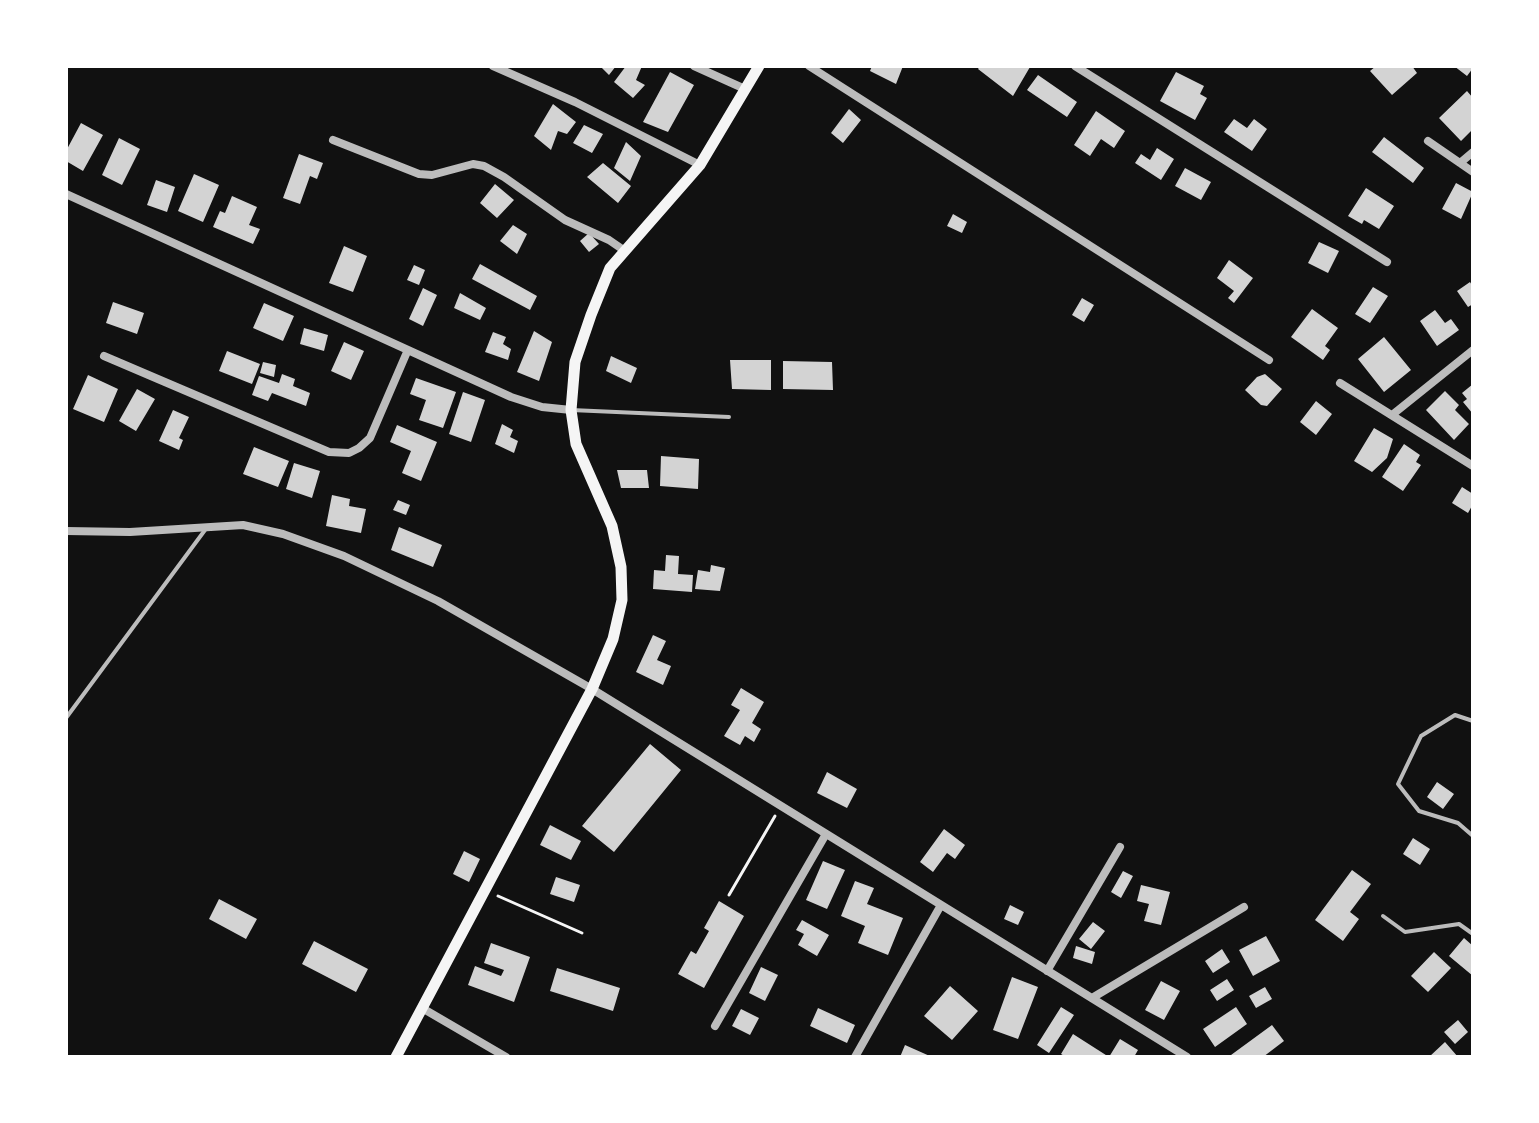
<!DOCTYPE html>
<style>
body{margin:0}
#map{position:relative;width:1539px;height:1123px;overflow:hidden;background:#111;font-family:"Asap Condensed",sans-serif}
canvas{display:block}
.frame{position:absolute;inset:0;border:68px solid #fff;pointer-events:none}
</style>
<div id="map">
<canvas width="1539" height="1123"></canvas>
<div class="frame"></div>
</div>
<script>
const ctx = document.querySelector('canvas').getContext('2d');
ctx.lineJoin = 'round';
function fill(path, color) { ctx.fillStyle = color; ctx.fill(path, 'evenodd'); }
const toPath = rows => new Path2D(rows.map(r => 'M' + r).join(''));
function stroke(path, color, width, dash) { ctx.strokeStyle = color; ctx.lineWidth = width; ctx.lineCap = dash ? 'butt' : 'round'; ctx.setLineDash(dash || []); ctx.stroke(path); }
fill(toPath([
 [600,66,616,66,609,75],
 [626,66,642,66,636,80,645,85,633,98,614,82],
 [872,66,903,66,896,84,870,71],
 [980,66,1029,66,1030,67,1013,96,978,69],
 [1376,66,1412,66,1417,73,1392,95,1370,71],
 [1454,66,1473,66,1473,68,1467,76],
 [670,72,694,85,668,132,643,122],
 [1176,72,1204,86,1200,94,1207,98,1195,120,1160,101],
 [1038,75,1077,102,1067,117,1027,90],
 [1467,91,1473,98,1473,129,1461,141,1439,118],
 [553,104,576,122,567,134,558,131,551,150,534,136],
 [849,109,861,120,843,143,831,133],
 [1096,111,1125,131,1114,148,1101,139,1090,156,1074,145],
 [1234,119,1247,128,1254,119,1267,129,1252,151,1224,132],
 [81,123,103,135,83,171,66,161,66,151],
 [584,125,603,134,592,153,573,143],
 [1384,137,1424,168,1413,183,1372,152],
 [119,138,140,149,122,185,102,175],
 [626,142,641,156,630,181,614,168],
 [1157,148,1174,159,1161,180,1135,163,1141,154,1150,160],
 [299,154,323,163,317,179,310,176,300,204,283,198],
 [603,163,631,186,618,203,587,177],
 [1185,168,1211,182,1201,200,1175,186],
 [194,174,219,185,203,222,178,211],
 [156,180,175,187,167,212,147,205],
 [1456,183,1473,192,1461,219,1442,209],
 [495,184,514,200,497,218,480,203],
 [1366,188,1394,206,1379,229,1364,220,1362,224,1348,216],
 [232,196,257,207,249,225,260,229,253,244,213,227,220,211,225,213],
 [953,214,967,222,962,233,947,226],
 [513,225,527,234,517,254,500,241],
 [589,233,599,244,589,252,580,241],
 [1319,242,1339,251,1328,273,1308,263],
 [344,246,367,256,353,292,329,283],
 [1229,260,1253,278,1234,303,1228,298,1234,291,1217,278],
 [480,264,537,296,530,310,472,279],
 [414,265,425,270,419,285,407,280],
 [1470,282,1473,287,1473,304,1468,307,1457,291],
 [1373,287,1388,296,1370,323,1355,314],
 [423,288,437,295,423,326,409,319],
 [460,293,486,308,480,320,454,308],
 [1082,298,1094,305,1084,322,1072,315],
 [113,302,144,313,137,334,106,323],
 [264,303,294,316,283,341,253,328],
 [1312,309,1338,328,1325,346,1330,350,1323,360,1291,337],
 [1435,310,1445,323,1451,319,1459,330,1437,346,1420,321],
 [304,328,328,335,324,351,300,344],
 [534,331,552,342,539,381,517,372],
 [493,332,506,337,503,344,511,349,508,360,485,352],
 [1384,337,1411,370,1384,392,1358,359],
 [344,342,364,351,351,380,331,371],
 [227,351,260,364,252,384,219,371],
 [611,356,637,368,631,383,606,371],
 [730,360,771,360,771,390,732,389],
 [783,361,832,362,833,390,783,389],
 [263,362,276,365,274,377,260,373],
 [282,374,295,379,293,386,310,393,306,406,272,393,268,401,252,395,259,376,279,383],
 [1265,374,1282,389,1267,406,1261,405,1245,390,1257,377],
 [88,375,118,389,104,422,73,409],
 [416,378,456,392,443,428,419,420,426,400,410,394],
 [1473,384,1473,414,1463,402,1467,399,1462,393],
 [137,389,155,399,136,431,119,421],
 [1445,391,1459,405,1455,410,1469,424,1454,440,1426,410],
 [463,392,485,400,471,442,449,434],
 [1316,401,1332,414,1316,435,1300,422],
 [173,410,189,417,179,438,183,440,179,450,159,441],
 [502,424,513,430,510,437,518,441,514,453,495,444],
 [397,425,437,442,421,481,402,473,411,451,390,442],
 [1374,428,1393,439,1387,458,1372,472,1354,461],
 [1404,444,1420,455,1416,462,1421,465,1403,491,1382,477],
 [254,447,289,461,278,487,243,474],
 [661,456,699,459,698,489,660,486],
 [294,463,320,471,312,498,286,489],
 [617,470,647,470,649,488,621,488],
 [1462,487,1473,494,1473,504,1468,513,1452,503],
 [332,495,350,499,349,506,366,509,361,533,326,526],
 [398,500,410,505,406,515,393,510],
 [399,527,442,545,433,567,391,550],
 [666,555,679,556,678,574,693,575,692,592,653,589,654,570,665,571],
 [711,565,725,568,720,591,695,589,698,570,710,572],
 [653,635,666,641,657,660,671,666,663,685,636,672],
 [741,688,764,702,752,723,761,729,754,742,745,736,740,745,724,736,740,710,731,705],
 [650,744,681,770,614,852,582,826],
 [827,772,857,789,847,808,817,793],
 [1437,782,1454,794,1443,809,1427,797],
 [550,825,581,841,571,860,540,845],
 [944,829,965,845,955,859,947,853,933,872,920,862],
 [1413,838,1430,849,1420,865,1403,854],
 [464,851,480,859,469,882,453,874],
 [823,861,845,870,827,909,806,900],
 [1352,870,1371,884,1350,912,1359,919,1343,941,1315,920],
 [1123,871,1133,876,1121,898,1111,892],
 [556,877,580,885,574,902,550,894],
 [855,881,874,888,867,904,903,918,888,955,858,943,865,926,841,916],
 [1141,885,1170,892,1161,925,1144,921,1149,904,1137,901],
 [219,899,257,919,246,939,209,919],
 [719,901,744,916,704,988,678,974,691,951,696,954,709,931,704,928],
 [1010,905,1024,912,1018,925,1004,919],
 [802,920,829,935,817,956,798,945,804,934,796,930],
 [1093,922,1105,931,1091,949,1079,939],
 [1266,936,1280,961,1253,976,1239,950],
 [1464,938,1473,946,1473,976,1449,956],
 [314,941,368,969,356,992,302,964],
 [491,943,530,957,514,1002,468,985,475,966,501,976,504,970,484,963],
 [1076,946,1095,952,1092,964,1073,958],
 [1222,949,1230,962,1213,973,1205,961],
 [1434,952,1451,968,1428,992,1411,976],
 [761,967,778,975,765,1001,749,993],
 [557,968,620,988,613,1011,550,991],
 [1012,977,1038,987,1018,1039,993,1030],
 [1227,979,1234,990,1217,1001,1210,990],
 [1161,981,1180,991,1164,1020,1145,1010],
 [950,986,978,1011,952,1040,924,1016],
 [1265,987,1272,999,1256,1008,1249,996],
 [1061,1007,1074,1015,1049,1053,1037,1045],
 [1236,1007,1247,1024,1215,1047,1203,1029],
 [818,1008,855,1025,847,1043,810,1026],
 [741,1009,759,1018,750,1035,732,1026],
 [1458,1020,1468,1032,1455,1044,1444,1032],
 [1272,1025,1284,1041,1263,1057,1232,1057,1231,1055],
 [1073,1034,1109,1057,1120,1039,1138,1050,1134,1057,1066,1057,1061,1054],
 [1445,1042,1458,1057,1429,1057],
 [905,1045,932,1057,900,1057]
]), '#d3d3d3');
stroke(toPath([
 [729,895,775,816],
 [498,896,582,933]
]), '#f5f5f5', 3);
stroke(toPath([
 [571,410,729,417],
 [66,718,205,530],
 [1473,721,1455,715,1421,736,1398,784,1419,811,1458,823,1473,836],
 [1383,916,1405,932,1459,924,1473,934]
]), '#bcbcbc', 4);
stroke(toPath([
 [493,66,575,102,700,165],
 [694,66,745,89],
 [809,66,1269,360],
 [1075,66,1387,262],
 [333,140,419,174,432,175,473,164,484,166,504,177,565,220,609,240,625,251],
 [1428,141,1473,172],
 [1460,163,1473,152],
 [66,194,511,397,542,407,571,410],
 [104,356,329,452,349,453,359,448,370,438,407,352],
 [1340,383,1473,466],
 [1392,415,1473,350],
 [66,531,130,532,243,525,283,534,344,556,438,601,592,689,1187,1057],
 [1047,971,1120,847],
 [1092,998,1244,907],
 [422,1008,506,1057],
 [715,1026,826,834],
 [855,1057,941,905]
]), '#bcbcbc', 8);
stroke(toPath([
 [396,1057,592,689,613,639,622,600,621,567,612,526,576,444,571,410,575,362,591,315,610,268,700,165,759,66]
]), '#f5f5f5', 11);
</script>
